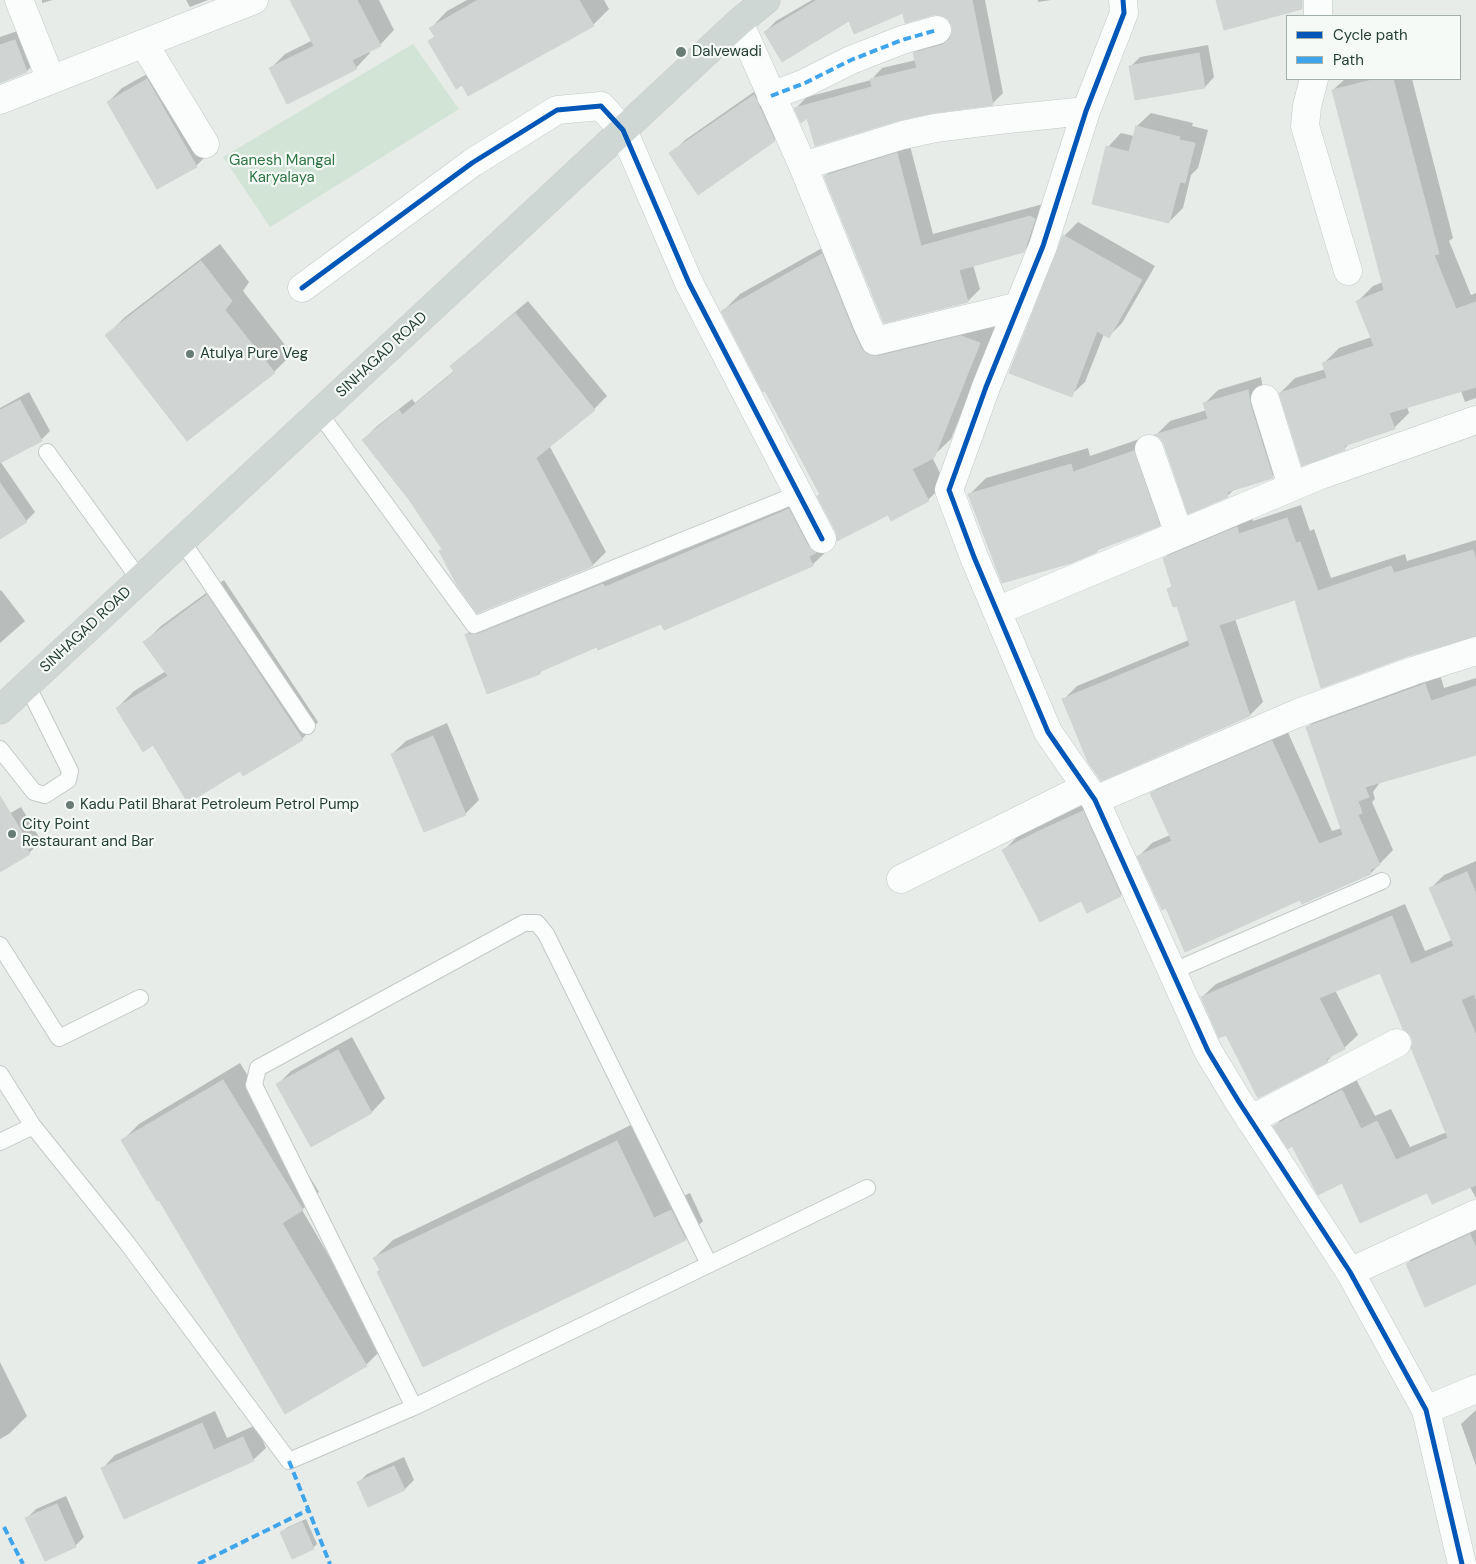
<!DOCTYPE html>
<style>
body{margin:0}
#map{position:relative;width:1476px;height:1564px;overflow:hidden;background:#e7ece9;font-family:"DM Sans",sans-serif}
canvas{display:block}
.legend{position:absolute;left:1286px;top:15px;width:175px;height:65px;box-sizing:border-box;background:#f6faf7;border:1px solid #a2afaa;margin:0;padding:6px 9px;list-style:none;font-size:15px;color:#243f36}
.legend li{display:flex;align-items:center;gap:10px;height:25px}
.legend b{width:25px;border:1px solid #a2afaa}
</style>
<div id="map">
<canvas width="1476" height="1564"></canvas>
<ul class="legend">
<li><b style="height:6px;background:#0057b8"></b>Cycle path</li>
<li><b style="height:6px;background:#3ea4eb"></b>Path</li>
</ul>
</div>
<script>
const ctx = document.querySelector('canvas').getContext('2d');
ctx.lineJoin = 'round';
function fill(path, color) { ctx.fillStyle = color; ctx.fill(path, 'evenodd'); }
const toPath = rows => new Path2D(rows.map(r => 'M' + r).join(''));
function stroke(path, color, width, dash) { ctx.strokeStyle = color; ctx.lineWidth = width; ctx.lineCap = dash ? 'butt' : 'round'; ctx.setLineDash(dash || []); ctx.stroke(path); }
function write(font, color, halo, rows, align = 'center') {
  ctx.font = font + ' "DM Sans",sans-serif'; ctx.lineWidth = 4.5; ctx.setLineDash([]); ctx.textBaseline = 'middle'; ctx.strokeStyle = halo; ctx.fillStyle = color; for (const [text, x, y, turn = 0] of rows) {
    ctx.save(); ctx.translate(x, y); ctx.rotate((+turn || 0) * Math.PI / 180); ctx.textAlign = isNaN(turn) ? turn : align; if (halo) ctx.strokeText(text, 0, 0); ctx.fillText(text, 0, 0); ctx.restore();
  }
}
fill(toPath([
 [413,44,459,109,270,227,223,157]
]), '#d1e4d5');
fill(toPath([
 [42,0,53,0,42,3],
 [186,0,208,0,190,7],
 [305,0,379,0,394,30,380,45,369,50,370,53,356,68,271,68,285,54,313,40],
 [467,0,604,0,609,9,593,25,463,84,430,41,435,36,431,28,447,11],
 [812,0,985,0,1003,93,992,104,808,116,796,108,807,97,871,80,882,68,916,60,914,53,926,42,953,35,953,25,948,18,941,14,904,12,765,32,776,21],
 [1038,0,1051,0,1038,2],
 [29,27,40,58,27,71,0,82,0,37],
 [1208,45,1214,77,1205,87,1131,66,1140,57],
 [161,66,210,152,196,166,108,102,122,88],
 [1345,79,1412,79,1453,238,1449,241,1471,295,1476,293,1476,398,1465,402,1461,391,1407,407,1409,413,1394,428,1351,442,1344,449,1280,393,1295,378,1326,369,1324,363,1339,348,1372,337,1358,301,1373,286,1383,282,1333,90],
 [768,82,788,126,774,140,671,154,685,140],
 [1151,113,1193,123,1192,126,1208,130,1198,168,1191,175,1183,208,1169,222,1108,147,1121,133,1134,136,1137,126],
 [909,142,933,234,1043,204,1036,238,1023,251,973,265,980,289,968,301,825,176,838,164],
 [1078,222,1155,266,1122,323,1109,336,1104,334,1085,382,1071,395,1064,236],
 [840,238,878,330,980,319,997,326,951,439,932,457,945,483,928,500,837,531,821,494,723,311,740,294],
 [220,244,249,282,243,291,292,354,274,372,107,335,125,317],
 [528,301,607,396,594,409,549,445,606,552,593,565,478,611,443,548,411,501,363,440,376,427,412,399,415,403,455,370,452,366,465,354],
 [1261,377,1263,389,1286,463,1272,477,1235,489,1227,496,1157,434,1170,421,1207,410,1205,403,1218,390],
 [29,392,50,431,41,440,0,461,35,512,26,521,0,538,0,408],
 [1151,435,1176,508,1159,525,1099,548,1096,551,969,495,986,478,1088,448,1090,456],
 [804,494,828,550,812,565,598,645,544,668,540,673,487,692,466,635,482,619],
 [1301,505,1310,531,1314,529,1331,578,1405,554,1407,561,1476,540,1476,634,1296,598,1235,619,1263,702,1250,715,1063,700,1077,686,1189,640,1178,605,1168,589,1173,585,1164,559,1177,545,1251,514,1253,521],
 [224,580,318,722,302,739,240,770,153,744,117,708,134,691,166,671,145,642,161,626],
 [1,590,25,621,0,643,0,591],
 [1439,671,1444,688,1476,678,1476,753,1381,781,1373,792,1375,799,1372,802,1393,850,1371,873,1301,898,1166,907,1139,856,1152,843,1170,835,1152,794,1165,780,1286,728,1332,831,1342,828,1308,727,1321,713],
 [447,723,479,800,465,814,392,754,406,741],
 [1097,798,1134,882,1121,895,1081,899,1003,851,1017,837],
 [21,807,39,837,35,841,38,844,29,853,0,864,0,819],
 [1476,861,1476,1198,1470,1187,1428,1192,1343,1181,1293,1145,1275,1126,1288,1112,1355,1077,1375,1116,1391,1109,1410,1147,1447,1132,1412,1036,1381,971,1335,990,1358,1035,1344,1048,1335,1053,1327,1061,1258,1097,1226,1034,1202,997,1216,984,1405,904,1425,951,1452,940,1431,888,1444,875],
 [352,1037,385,1098,372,1112,311,1145,277,1085,291,1071],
 [240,1063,319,1192,302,1210,383,1348,366,1365,122,1141,139,1124],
 [635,1123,673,1201,690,1193,703,1221,685,1239,378,1272,381,1269,374,1258,393,1240],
 [1476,1225,1476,1282,1407,1264,1421,1250],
 [0,1362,27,1416,9,1434,0,1439],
 [1476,1410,1476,1466,1461,1424],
 [215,1411,227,1438,256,1425,266,1448,253,1460,103,1468,115,1455],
 [404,1457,414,1480,405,1489,358,1483,367,1474],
 [66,1496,84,1537,75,1546,45,1559,27,1518,36,1509],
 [306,1519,317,1544,313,1548,282,1533,286,1528]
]), '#0003');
const building = toPath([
 [290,0,357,0,381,46,352,60,357,69,287,104,269,68,314,46,290,0],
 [478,0,579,0,594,26,468,96,462,85,456,89,428,41,435,37,429,28,478,0],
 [817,0,972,0,993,105,933,113,900,120,815,146,807,118,801,123,794,108,872,87,870,79,917,68,913,53,942,45,949,40,952,33,952,26,948,19,940,15,933,15,905,23,903,13,854,34,849,21,782,62,764,32,817,0],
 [1216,0,1302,0,1302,9,1224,30,1216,0],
 [15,40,27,72,0,83,0,45,15,40],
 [1199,53,1205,88,1135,100,1129,66,1199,53],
 [147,79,197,167,157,189,107,102,147,79],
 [1376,79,1393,79,1439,254,1434,255,1456,309,1476,302,1476,387,1389,413,1395,429,1344,446,1345,450,1302,466,1279,393,1327,378,1322,363,1374,346,1356,301,1384,290,1332,90,1376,79],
 [754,95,775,141,698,195,669,153,754,95],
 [1136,126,1180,137,1179,140,1195,143,1185,183,1180,182,1169,223,1092,204,1106,146,1129,152,1136,126],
 [897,153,921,246,1030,216,1035,219,1024,252,959,270,968,302,884,323,824,176,897,153],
 [1063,235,1142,280,1109,338,1097,331,1072,397,1009,373,1063,235],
 [822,254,854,333,861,348,866,353,872,356,879,356,961,336,980,343,934,458,912,469,929,501,891,521,888,515,837,541,836,532,817,496,820,495,765,391,763,392,721,311,822,254],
 [201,261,232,301,225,310,275,373,187,441,105,335,201,261],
 [515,313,595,410,536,458,593,566,477,613,457,585,439,551,442,549,410,501,362,440,399,410,402,415,454,372,450,366,515,313],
 [1248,390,1250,404,1273,478,1227,492,1228,497,1188,514,1164,444,1159,437,1154,435,1208,419,1203,403,1248,390],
 [20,400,42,441,0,463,0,410,20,400],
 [1134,451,1160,526,1097,550,1097,552,1071,563,1002,583,968,494,1071,464,1073,472,1134,451],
 [0,483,27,522,0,539,0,483],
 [789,509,808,546,816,553,809,556,813,566,664,630,661,624,598,650,597,647,539,672,540,674,487,694,465,634,478,634,603,584,605,587,789,509],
 [1287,518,1296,543,1300,542,1318,591,1391,566,1394,573,1473,550,1476,561,1476,636,1408,656,1321,688,1295,600,1219,625,1250,716,1101,781,1088,762,1062,699,1190,646,1177,606,1173,607,1167,589,1172,587,1163,558,1237,527,1239,534,1287,518],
 [207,595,303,740,243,776,240,771,188,803,153,745,143,752,116,708,168,676,143,642,207,595],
 [1425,684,1431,701,1476,686,1476,755,1365,787,1369,797,1358,801,1362,813,1358,815,1380,865,1370,870,1371,874,1302,904,1300,900,1185,952,1166,908,1162,910,1137,856,1172,841,1150,793,1272,741,1319,844,1343,835,1306,727,1425,684],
 [433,736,466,815,424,832,391,754,433,736],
 [0,796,31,847,27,849,30,854,0,872,0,796],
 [1083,811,1121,896,1087,913,1081,901,1040,922,1002,850,1037,832,1083,811],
 [1467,872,1476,894,1476,999,1474,994,1461,1000,1476,1035,1476,1185,1432,1204,1427,1193,1360,1223,1342,1183,1318,1195,1292,1146,1288,1149,1273,1126,1342,1090,1361,1129,1377,1121,1396,1160,1448,1138,1411,1048,1413,1043,1411,1036,1403,1029,1380,973,1319,998,1345,1049,1326,1059,1328,1062,1258,1098,1226,1035,1219,1038,1201,997,1392,916,1411,964,1454,946,1429,888,1467,872],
 [338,1050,372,1113,311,1147,276,1084,338,1050],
 [223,1080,303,1210,282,1223,367,1366,285,1414,159,1200,157,1201,121,1140,223,1080],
 [617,1141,654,1218,671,1210,686,1240,423,1367,377,1272,380,1270,373,1258,617,1141],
 [1470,1234,1476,1248,1476,1284,1425,1307,1406,1264,1470,1234],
 [202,1423,214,1450,243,1437,254,1461,124,1519,101,1468,202,1423],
 [394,1466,405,1490,368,1507,357,1482,394,1466],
 [57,1504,76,1547,45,1561,25,1518,57,1504],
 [302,1522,314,1549,292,1559,280,1532,302,1522]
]);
fill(building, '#d0d4d2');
stroke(building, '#cfd5d2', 1);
const lane = toPath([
 [319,413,474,625,798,494],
 [47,452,140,580],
 [182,541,307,726],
 [0,749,34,792,45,795,68,780,70,771,27,685],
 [0,945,59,1038,140,998],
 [1171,972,1382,881],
 [0,1074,33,1126],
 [0,1142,33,1126,127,1243,289,1461,414,1407,867,1188],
 [414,1407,254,1085,258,1068,524,923,537,923,546,934,709,1264]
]);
const street = toPath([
 [19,0,51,80],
 [1123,0,1124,13,1086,111,1043,246,986,387,949,490,974,557,1048,732,1095,800,1208,1051,1239,1102,1350,1272,1426,1410,1462,1564],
 [1318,0,1318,16],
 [739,22,803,166,868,326,875,341,1019,306],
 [144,44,205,144],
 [1314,79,1307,106,1305,126,1348,271],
 [771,96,805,83,851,60,902,40,937,30],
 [0,100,254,0],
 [803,166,903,135,935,128,998,120,1086,111],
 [302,288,472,163,557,110,601,106,623,130,689,283,822,539],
 [1265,399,1292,486],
 [1149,449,1179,534],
 [997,611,1318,476,1476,420],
 [1095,800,1298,713,1413,671,1476,651],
 [901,879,1086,787],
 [1250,1120,1397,1043],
 [1350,1272,1476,1214],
 [1426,1410,1476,1389]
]);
const primary = toPath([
 [0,710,739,22,766,0]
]);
stroke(lane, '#c4c9c6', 18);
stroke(street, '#c4c9c6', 29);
stroke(primary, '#c2cac7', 29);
stroke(lane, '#fbfcfc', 16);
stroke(street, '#fbfcfc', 28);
stroke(primary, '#cfd7d4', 28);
stroke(toPath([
 [771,96,805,83,851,60,902,40,937,30],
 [289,1461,330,1564],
 [4,1527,23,1564],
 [198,1564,308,1510]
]), '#3ea4eb', 4, [8, 4]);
stroke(toPath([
 [1123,0,1124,13,1086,111,1043,246,986,387,949,490,974,557,1048,732,1095,800,1208,1051,1239,1102,1350,1272,1426,1410,1462,1564],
 [302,288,472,163,557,110,601,106,623,130,689,283,822,539]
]), '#0057b8', 5);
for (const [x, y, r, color] of [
 [681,52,6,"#687c75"],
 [190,354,5,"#687c75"],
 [70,805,5,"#687c75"],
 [12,834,5,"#687c75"]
]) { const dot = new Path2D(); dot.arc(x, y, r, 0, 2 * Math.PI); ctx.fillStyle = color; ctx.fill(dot); stroke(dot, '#f6faf7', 2); }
write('15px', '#243f36', '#f6faf7', [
 ["Dalvewadi",692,52],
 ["Atulya Pure Veg",200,354],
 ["Kadu Patil Bharat Petroleum Petrol Pump",80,805],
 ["City Point",22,825],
 ["Restaurant and Bar",22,842]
], 'left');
write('15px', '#2f7545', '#f6faf7', [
 ["Ganesh Mangal",282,161],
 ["Karyalaya",282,178]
]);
write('15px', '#243f36', '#f6faf7', [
 ["SINHAGAD ROAD",382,355,-43],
 ["SINHAGAD ROAD",86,630,-43]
]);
</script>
